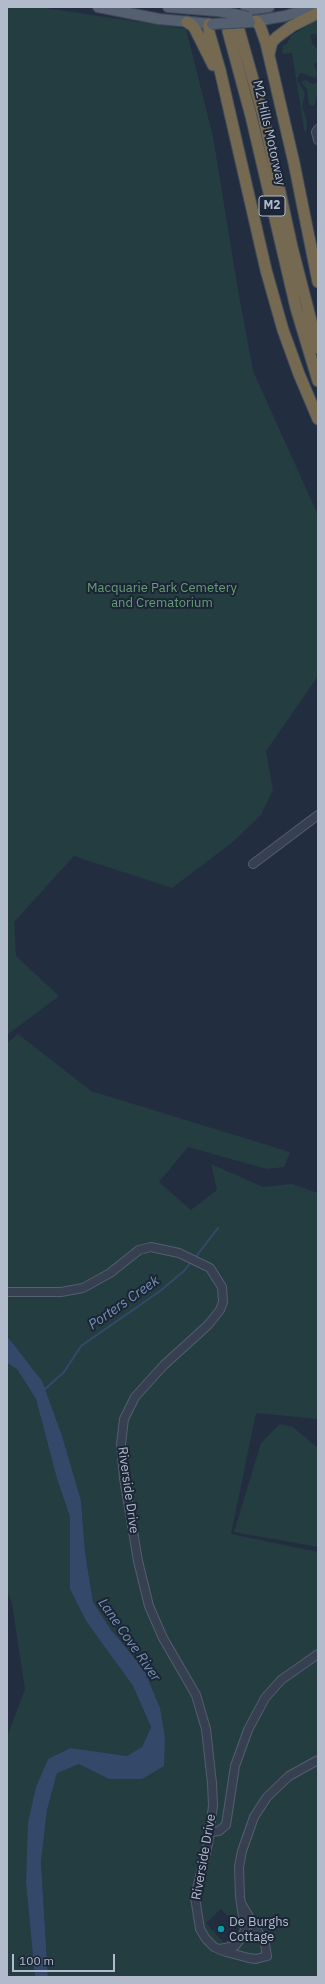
<!DOCTYPE html>
<style>
body{margin:0}
#map{position:relative;width:325px;height:1984px;overflow:hidden;background:#222e40;font-family:"IBM Plex Sans",sans-serif}
canvas{display:block}
.frame{position:absolute;inset:0;border:8px solid #b2bbcb;pointer-events:none}
.scale{position:absolute;left:12px;top:1954px;width:103px;height:18px;box-sizing:border-box;border:2px solid #b2bbcb;border-top:0;padding-left:5px;font-size:12px;line-height:14px;white-space:nowrap;color:#b2bbcb;-webkit-text-stroke:3px #1b2535;paint-order:stroke}
</style>
<div id="map">
<canvas width="325" height="1984"></canvas>
<div class="frame"></div>
<div class="scale">100 m</div>
</div>
<script>
const ctx = document.querySelector('canvas').getContext('2d');
ctx.lineJoin = 'round';
function fill(path, color) { ctx.fillStyle = color; ctx.fill(path, 'evenodd'); }
const toPath = rows => new Path2D(rows.map(r => 'M' + r).join(''));
function stroke(path, color, width, dash) { ctx.strokeStyle = color; ctx.lineWidth = width; ctx.lineCap = dash ? 'butt' : 'round'; ctx.setLineDash(dash || []); ctx.stroke(path); }
function write(font, color, halo, rows, align = 'center') {
  ctx.font = font + ' "IBM Plex Sans",sans-serif'; ctx.lineWidth = 4; ctx.setLineDash([]); ctx.textBaseline = 'middle'; ctx.strokeStyle = halo; ctx.fillStyle = color; for (const [text, x, y, turn = 0] of rows) {
    ctx.save(); ctx.translate(x, y); ctx.rotate((+turn || 0) * Math.PI / 180); ctx.textAlign = isNaN(turn) ? turn : align; if (halo) ctx.strokeText(text, 0, 0); ctx.fillText(text, 0, 0); ctx.restore();
  }
}
fill(toPath([
 [7,7,39,7,186,29,213,137,238,290,253,371,318,515,318,676,266,751,273,790,261,815,234,841,172,888,74,856,14,922,16,956,59,996,7,1035],
 [318,19,318,37,314,33,310,35,312,43,318,50,318,62,314,64,318,75,315,78,302,73,299,74,297,80,305,93,302,107,306,118,307,128,305,134,292,53,283,54,282,50,283,45,286,45,292,35],
 [306,80,313,84,318,82,318,93,314,106,309,105,307,89,301,82],
 [18,1034,91,1091,290,1152,284,1167,267,1169,188,1147,159,1182,191,1210,217,1190,211,1164,263,1187,292,1184,318,1193,318,1419,256,1413,231,1534,318,1552,318,1977,48,1977,41,1862,47,1810,57,1772,79,1764,109,1779,164,1766,143,1668,111,1630,93,1602,85,1552,81,1501,9,1337,7,1336,7,1043],
 [221,1909,239,1929,224,1943,206,1923],
 [7,1363,17,1369,36,1399,57,1479,70,1517,70,1589,86,1621,133,1686,151,1727,142,1747,127,1756,70,1748,48,1759,36,1787,26,1883,35,1977,7,1977,7,1737,25,1689,12,1604,7,1590],
 [280,1424,293,1427,318,1448,318,1547,234,1532,261,1443]
]), '#243d41');
fill(toPath([
 [7,1336,42,1381,62,1436,81,1501,85,1552,93,1602,111,1630,143,1668,160,1708,165,1738,164,1766,142,1779,109,1779,79,1764,57,1773,47,1810,41,1862,48,1977,35,1977,26,1883,28,1823,36,1787,48,1759,70,1748,127,1756,142,1747,151,1727,133,1686,86,1621,70,1589,70,1517,57,1479,36,1399,17,1369,7,1363]
]), '#344969');
stroke(toPath([
 [194,1259,218,1228],
 [44,1390,64,1372,81,1346,160,1291,184,1271,191,1262]
]), '#344969', 2);
const minor = toPath([
 [318,129,316,132,318,140],
 [253,864,318,815],
 [7,1292,61,1292,83,1288,110,1273,139,1250,151,1247,179,1253,210,1268,222,1287,223,1302,220,1310,208,1325,164,1365,135,1397,124,1419,121,1444,124,1478,138,1561,149,1606,163,1638,196,1695,206,1729,212,1783,213,1806,208,1844,195,1897,200,1929,206,1939,214,1947,226,1952,249,1958,256,1959,267,1956,265,1944,241,1903],
 [210,1832,219,1831,226,1825,235,1766,248,1730,265,1698,281,1680,318,1654],
 [220,1949,235,1946,243,1935,245,1929,240,1897,239,1867,242,1851,254,1817,267,1797,289,1776,318,1760]
]);
const major = toPath([
 [98,7,159,19,212,24],
 [168,7,217,11],
 [246,10,269,7],
 [250,22,285,16,316,7]
]);
const highway = toPath([
 [256,21,260,26,266,43,294,163,318,282],
 [187,22,193,26,196,31,213,65],
 [209,24,209,32,220,70,266,270,283,330,299,374,318,419],
 [239,30,263,115,292,247,318,348],
 [228,31,251,116,296,308,318,381],
 [269,54,272,42,277,37,292,26,318,13]
]);
stroke(minor, '#545e6e', 10);
stroke(major, '#3f4959', 12);
stroke(highway, '#414b5b', 13);
stroke(minor, '#364050', 8);
stroke(major, '#545f70', 10);
stroke(highway, '#766952', 11);
const majorBridge = toPath([
 [219,11,248,17],
 [212,24,250,22]
]);
stroke(majorBridge, '#3f4959', 12, []);
stroke(majorBridge, '#545f70', 10);
for (const [x, y, r, color] of [
 [221,1929,4,"#0f9aa8"]
]) { const dot = new Path2D(); dot.arc(x, y, r, 0, 2 * Math.PI); ctx.fillStyle = color; ctx.fill(dot); stroke(dot, '#1b2535', 1.5); }
for (const [x, y, w] of [
 [272,206,26]
]) { const box = new Path2D(); box.roundRect(x - w / 2, y - 10, w, 20, 3); ctx.fillStyle = '#1b2535'; ctx.fill(box); stroke(box, '#b2bbcb', 1); }
write('bold 12px', '#b2bbcb', null, [
 ["M2",272,206]
]);
write('13px', '#b2bbcb', '#1b2535', [
 ["M2 Hills Motorway",269,133,77],
 ["Riverside Drive",128,1490,82],
 ["Riverside Drive",204,1857,-80]
]);
write('13px', '#679e74', '#1b2535', [
 ["Macquarie Park Cemetery",162,588],
 ["and Crematorium",162,603]
]);
write('13px', '#b2bbcb', '#1b2535', [
 ["De Burghs",229,1922],
 ["Cottage",229,1937]
], 'left');
write('italic 14px', '#7791b5', '#1b2535', [
 ["Porters Creek",124,1303,-35],
 ["Lane Cove River",129,1640,55]
]);
</script>
